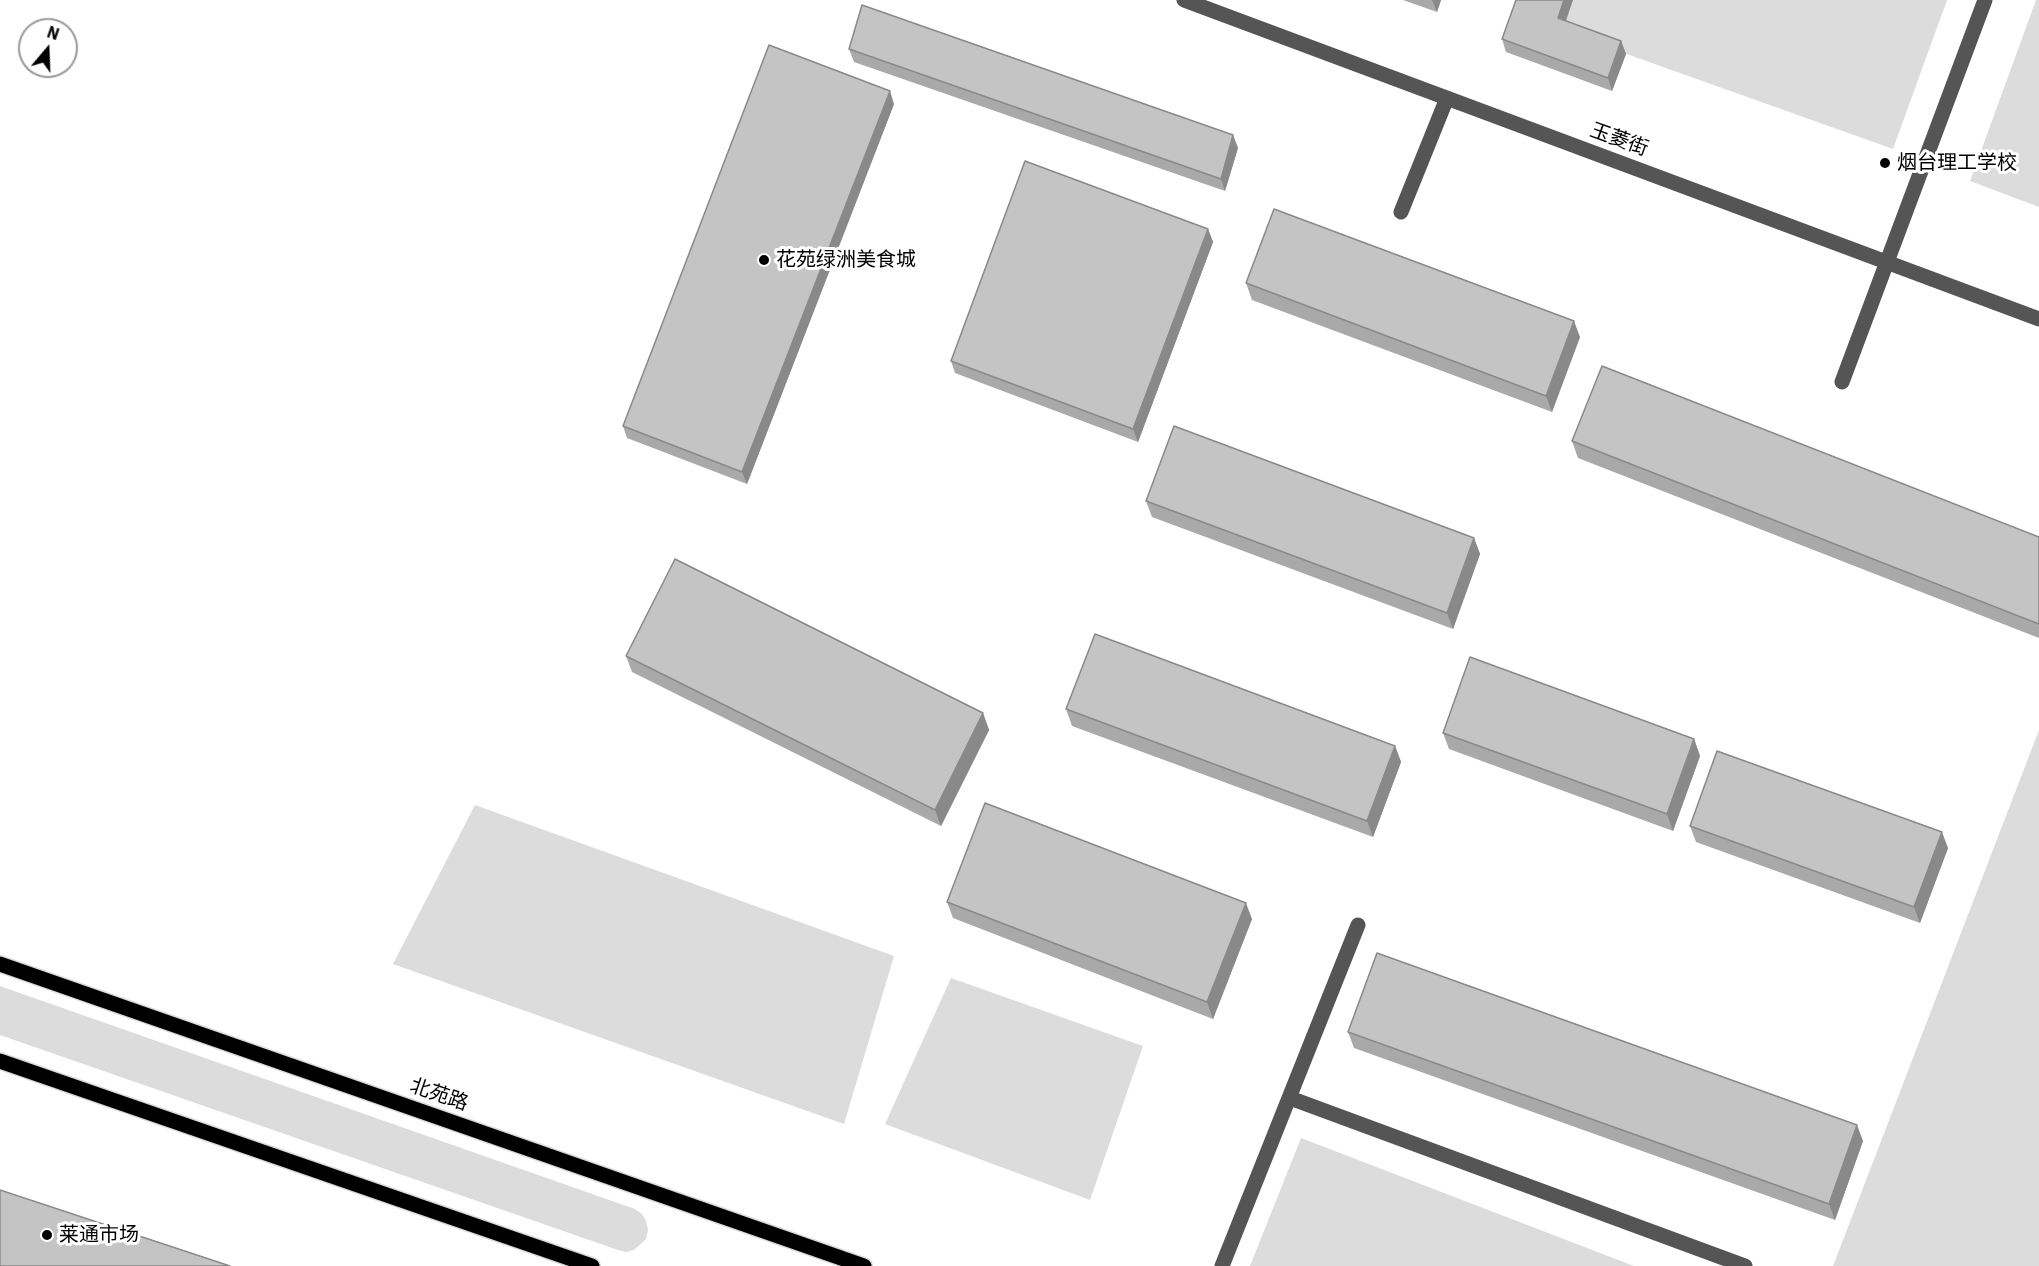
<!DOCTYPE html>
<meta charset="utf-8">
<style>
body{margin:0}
#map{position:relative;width:2039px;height:1266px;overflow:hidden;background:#fff;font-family:"IBM Plex Sans",sans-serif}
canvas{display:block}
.north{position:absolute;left:18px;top:18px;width:60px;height:60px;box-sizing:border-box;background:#fff;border:2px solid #999;border-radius:50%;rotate:19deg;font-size:16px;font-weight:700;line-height:24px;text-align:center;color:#000}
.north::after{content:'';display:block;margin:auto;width:21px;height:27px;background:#000;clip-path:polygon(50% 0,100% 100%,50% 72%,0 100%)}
</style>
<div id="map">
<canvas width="2039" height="1266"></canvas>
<div class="north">N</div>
</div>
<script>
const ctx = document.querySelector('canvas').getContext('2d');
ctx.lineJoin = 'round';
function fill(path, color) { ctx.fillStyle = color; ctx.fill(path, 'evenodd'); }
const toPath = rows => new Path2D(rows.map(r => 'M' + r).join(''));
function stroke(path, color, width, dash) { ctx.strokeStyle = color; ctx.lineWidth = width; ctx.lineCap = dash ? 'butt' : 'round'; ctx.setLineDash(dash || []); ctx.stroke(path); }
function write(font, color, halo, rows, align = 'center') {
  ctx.font = font + ' "IBM Plex Sans","Noto Sans SC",sans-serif'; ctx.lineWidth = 6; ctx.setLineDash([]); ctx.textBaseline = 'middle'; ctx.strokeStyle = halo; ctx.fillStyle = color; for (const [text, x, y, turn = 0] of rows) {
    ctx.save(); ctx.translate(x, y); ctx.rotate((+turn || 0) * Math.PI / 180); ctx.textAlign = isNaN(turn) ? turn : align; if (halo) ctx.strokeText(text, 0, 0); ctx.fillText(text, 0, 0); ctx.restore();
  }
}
fill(toPath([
 [1573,0,1947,0,1893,149,1562,31],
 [2036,0,2039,0,2039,207,1970,181],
 [2039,730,2039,1266,1833,1266],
 [475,805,894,956,844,1124,393,964],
 [951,978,1143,1046,1090,1200,885,1124],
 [0,986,635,1209,642,1214,646,1221,648,1230,646,1239,634,1250,626,1252,618,1250,0,1035],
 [1301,1138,1634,1266,1250,1266]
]), '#dcdcdc');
const major = toPath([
 [0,964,864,1266],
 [0,1061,592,1266]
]);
stroke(major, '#dbdbdb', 18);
stroke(toPath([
 [1184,0,2039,319],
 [1401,212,1447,98],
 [1842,382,1985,0],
 [1290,1098,1745,1266],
 [1222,1266,1358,925]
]), '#555', 15);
stroke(major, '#000', 15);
fill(toPath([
 [1403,0,1441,0,1437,12],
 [1516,0,1573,0,1566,21,1621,41,1626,54,1612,91,1506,52,1502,39],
 [849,49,1233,135,1238,148,1225,191,854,62],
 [894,104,747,484,627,438,623,426],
 [1208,229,1213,242,1138,442,955,373,951,361],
 [1246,283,1580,337,1552,412,1252,300],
 [1572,441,2039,537,2039,638,1578,458],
 [1146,501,1474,538,1480,554,1453,629,1152,517],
 [626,656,983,713,989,730,941,826,632,672],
 [1066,709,1395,746,1401,762,1373,837,1072,726],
 [1443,733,1694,739,1700,756,1673,831,1449,749],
 [1690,826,1948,848,1920,923,1696,842],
 [947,902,1252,919,1213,1019,953,918],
 [1348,1032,1863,1141,1835,1220,1354,1048]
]), '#a9a9a9');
fill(toPath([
 [1432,0,1441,0,1437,12],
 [1564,0,1573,0,1562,31,1558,18],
 [1621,41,1626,54,1612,91,1608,78],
 [890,91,894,104,747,484,742,472],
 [1233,135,1238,148,1225,191,1221,179],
 [1208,229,1213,242,1138,442,1133,429],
 [1574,321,1580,337,1552,412,1546,396],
 [1474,538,1480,554,1453,629,1447,613],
 [983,713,989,730,941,826,935,810],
 [1694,739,1700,756,1673,831,1667,814],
 [1395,746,1401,762,1373,837,1367,821],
 [1942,832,1948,848,1920,923,1914,907],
 [1246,903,1252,919,1213,1019,1207,1002],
 [1857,1125,1863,1141,1835,1220,1829,1204]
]), '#898989');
const building = toPath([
 [1516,0,1564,0,1558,18,1621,41,1608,78,1502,39,1516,0],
 [862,5,1233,135,1221,179,849,49,862,5],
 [769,45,890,91,742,472,623,426,769,45],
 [1025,161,1208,229,1133,429,951,361,1025,161],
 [1274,209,1574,321,1546,396,1246,283,1274,209],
 [1602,366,2039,537,2039,624,1572,441,1602,366],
 [1174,426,1474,538,1447,613,1146,501,1174,426],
 [675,559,983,713,935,810,626,656,675,559],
 [1095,634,1395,746,1367,821,1066,709,1095,634],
 [1470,657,1694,739,1667,814,1443,733,1470,657],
 [1717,751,1942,832,1914,907,1690,826,1717,751],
 [985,803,1246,903,1207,1002,947,902,985,803],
 [1377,953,1857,1125,1829,1204,1348,1032,1377,953],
 [0,1190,230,1266,0,1266,0,1190]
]);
fill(building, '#c4c4c4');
stroke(building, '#898989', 1.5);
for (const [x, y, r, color] of [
 [1885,163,6,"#000"],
 [764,260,6,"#000"],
 [47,1235,6,"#000"]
]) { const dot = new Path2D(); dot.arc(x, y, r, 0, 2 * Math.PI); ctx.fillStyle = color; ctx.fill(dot); stroke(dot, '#fff', 2); }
write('20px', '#000', '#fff', [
 ["玉菱街",1619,140,20],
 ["北苑路",439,1095,19]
]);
write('20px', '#000', '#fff', [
 ["烟台理工学校",1897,163],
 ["花苑绿洲美食城",776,260],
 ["莱通市场",59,1235]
], 'left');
</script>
